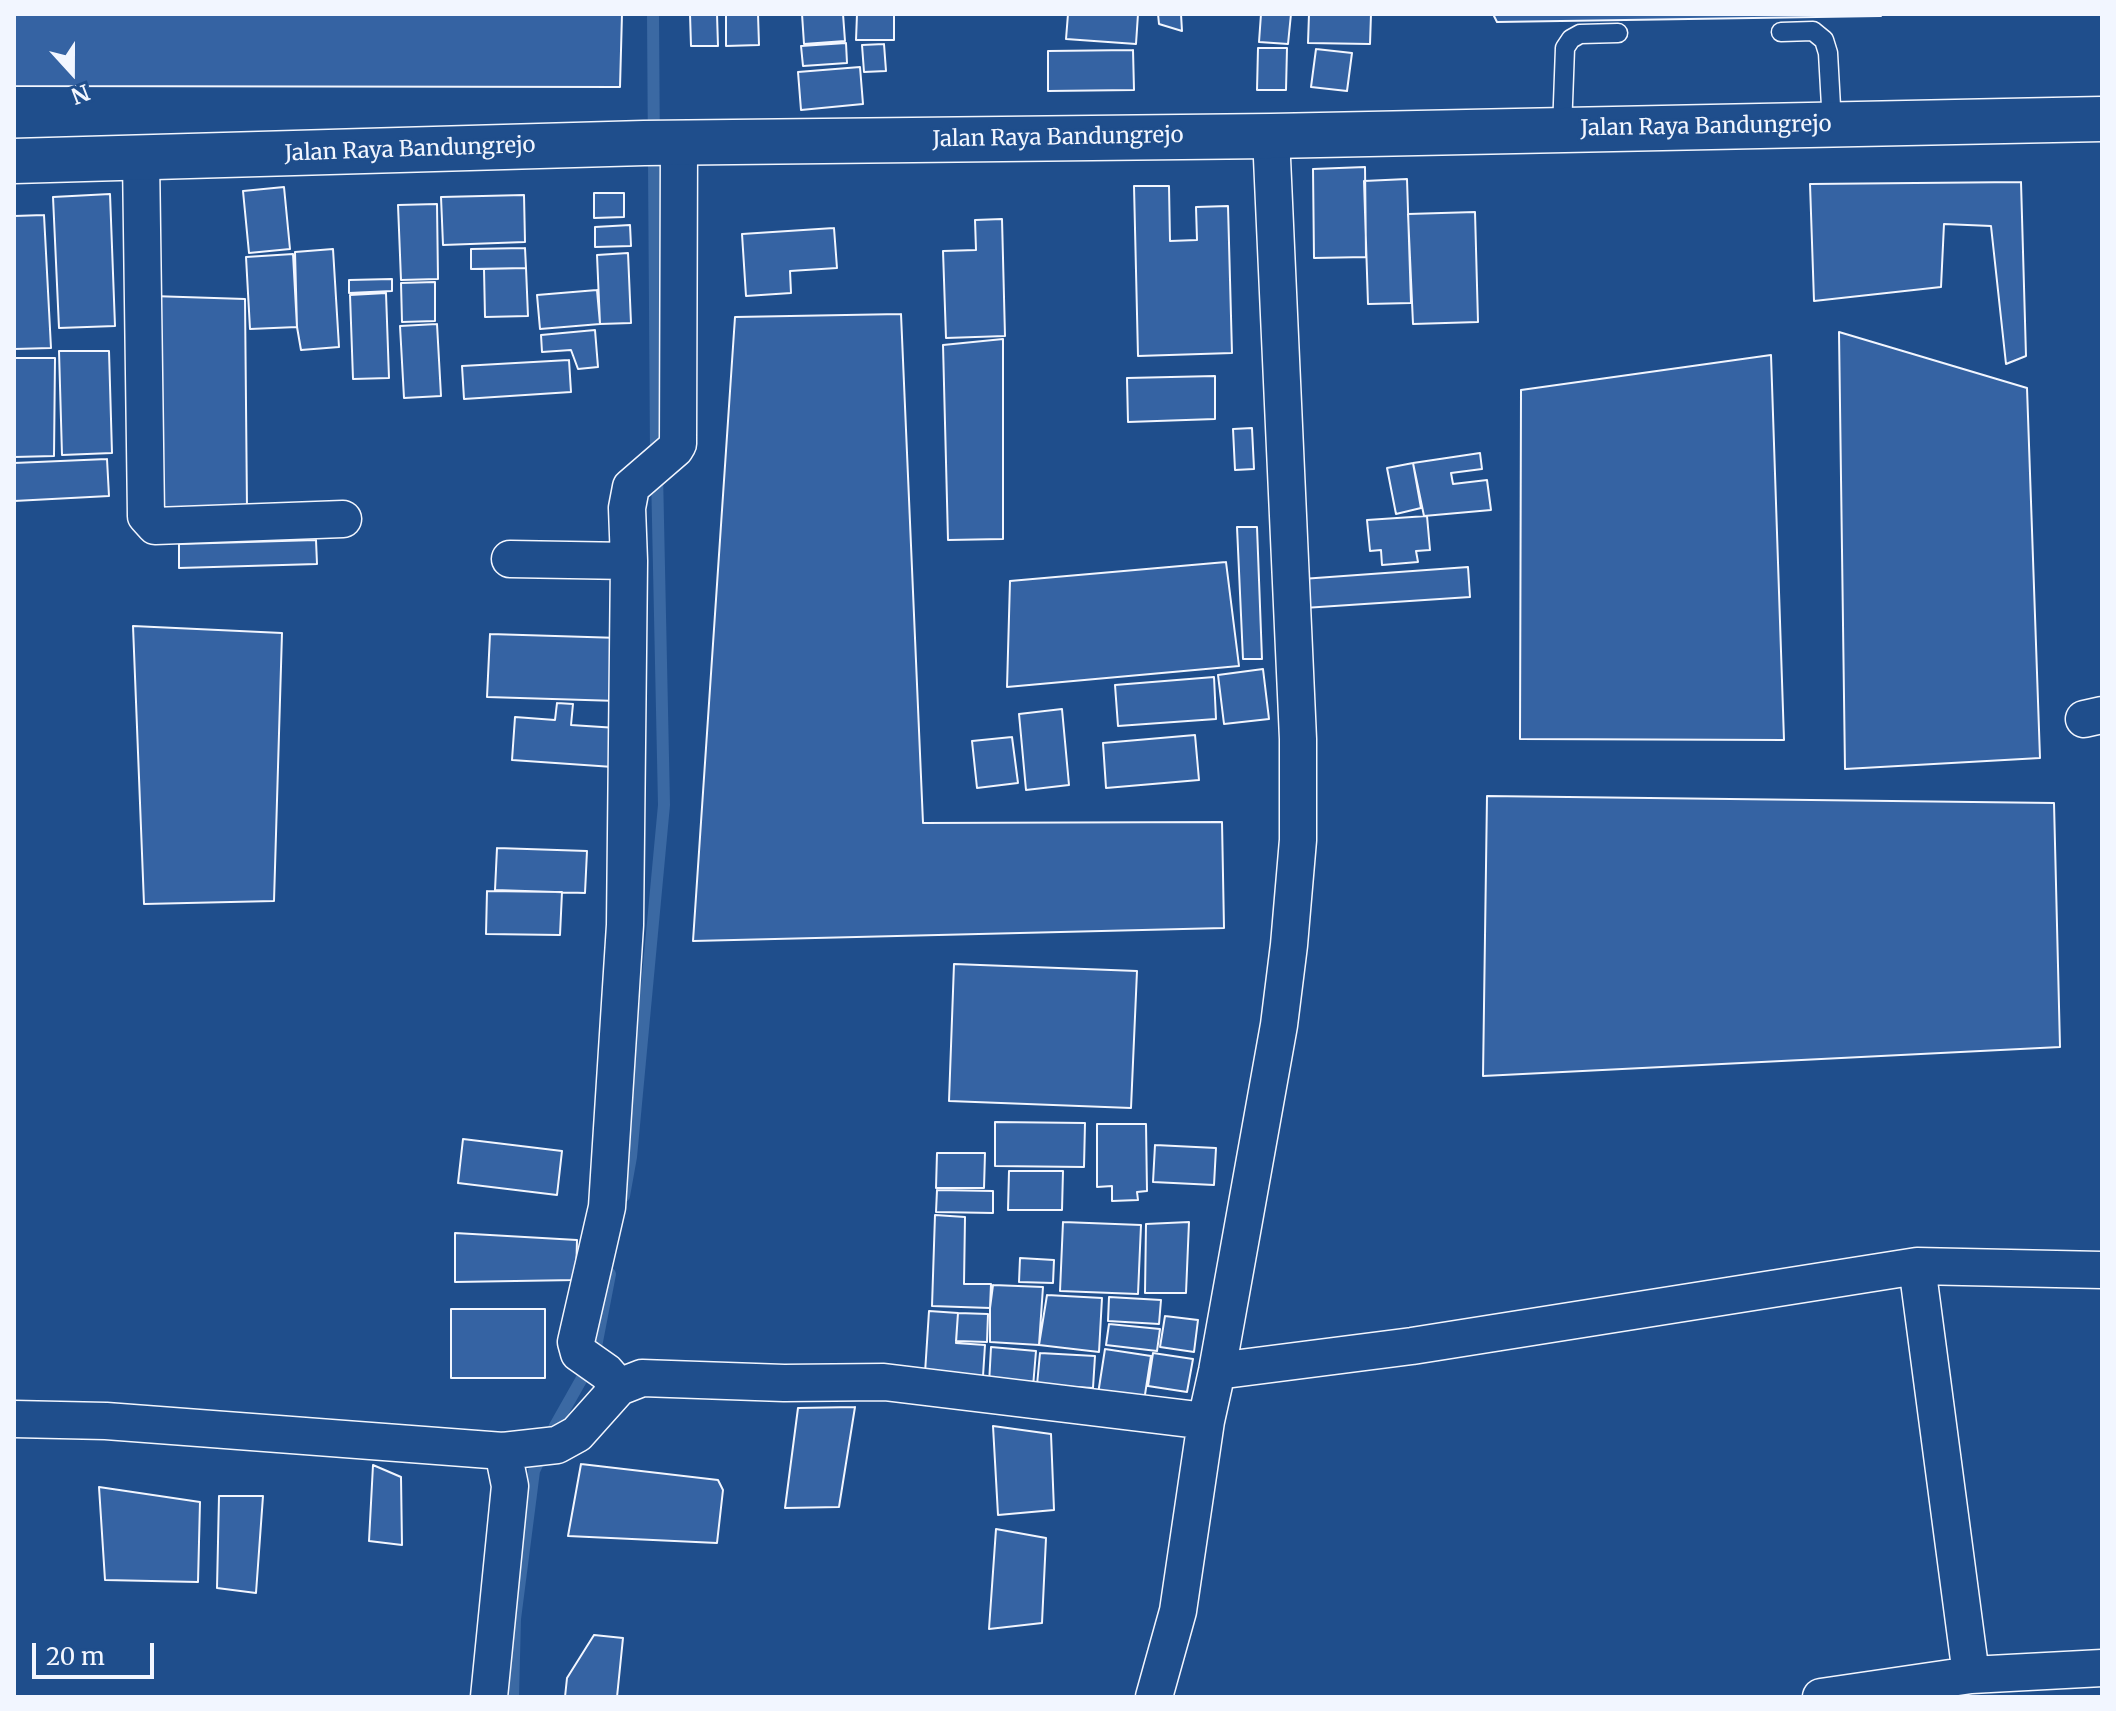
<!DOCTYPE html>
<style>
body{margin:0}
#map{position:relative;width:2116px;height:1711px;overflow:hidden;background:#1f4e8c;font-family:Merriweather,serif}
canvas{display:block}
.frame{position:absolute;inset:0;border:16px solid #f2f6ff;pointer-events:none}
.north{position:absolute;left:32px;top:32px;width:80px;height:80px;-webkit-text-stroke:6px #1f4e8c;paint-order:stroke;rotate:159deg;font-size:22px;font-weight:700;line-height:32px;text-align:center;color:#f2f6ff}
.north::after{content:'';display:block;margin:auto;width:28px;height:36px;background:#f2f6ff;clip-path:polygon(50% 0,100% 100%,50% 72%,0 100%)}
.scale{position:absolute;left:32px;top:1643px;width:122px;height:36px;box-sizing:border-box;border:4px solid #f2f6ff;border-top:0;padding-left:10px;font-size:24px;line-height:28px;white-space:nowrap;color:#f2f6ff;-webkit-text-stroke:6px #1f4e8c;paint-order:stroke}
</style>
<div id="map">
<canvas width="2116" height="1711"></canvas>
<div class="frame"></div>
<div class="north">N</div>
<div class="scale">20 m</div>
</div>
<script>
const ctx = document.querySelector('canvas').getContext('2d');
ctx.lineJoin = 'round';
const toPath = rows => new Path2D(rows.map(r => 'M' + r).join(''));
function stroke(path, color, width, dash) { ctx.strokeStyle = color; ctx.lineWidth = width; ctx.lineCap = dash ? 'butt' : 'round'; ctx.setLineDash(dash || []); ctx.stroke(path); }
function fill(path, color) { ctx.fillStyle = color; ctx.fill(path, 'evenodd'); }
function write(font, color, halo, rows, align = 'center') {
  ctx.font = font + ' Merriweather,serif'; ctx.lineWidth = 6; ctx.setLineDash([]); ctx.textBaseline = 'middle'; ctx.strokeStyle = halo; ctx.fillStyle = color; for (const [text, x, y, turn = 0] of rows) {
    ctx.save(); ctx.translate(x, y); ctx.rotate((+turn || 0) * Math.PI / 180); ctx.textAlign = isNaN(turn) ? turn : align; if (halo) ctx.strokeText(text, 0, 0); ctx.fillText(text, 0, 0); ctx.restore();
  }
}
stroke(toPath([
 [653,14,656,455],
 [624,1196,631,1157,664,805,657,473],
 [513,1697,515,1619,534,1471,555,1426,594,1357,610,1274]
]), '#3b69a3', 12);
const building = toPath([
 [14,14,622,14,620,87,14,86,14,14],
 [690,14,717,14,718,46,691,46,690,14],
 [726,14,758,14,759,45,726,46,726,14],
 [802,14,843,14,845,41,804,44,802,14],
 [857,14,894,14,894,40,856,40,857,14],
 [1068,14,1138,14,1136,44,1066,39,1068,14],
 [1158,14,1181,14,1182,31,1159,24,1158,14],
 [1261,14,1291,14,1288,44,1259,42,1261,14],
 [1309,14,1371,14,1370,44,1308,43,1309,14],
 [1493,14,1881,14,1881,16,1497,22,1493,14],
 [846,43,847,63,803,66,801,46,846,43],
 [884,44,886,71,864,72,862,45,884,44],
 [1258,48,1287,48,1286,90,1257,90,1258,48],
 [1316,49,1352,53,1347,91,1311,87,1316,49],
 [1133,50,1134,90,1048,91,1048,51,1133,50],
 [860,67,863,104,801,110,798,72,860,67],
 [1365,167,1366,257,1314,258,1313,169,1365,167],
 [1407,179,1411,303,1368,304,1364,181,1407,179],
 [2021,182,2026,356,2006,364,1991,226,1944,224,1941,287,1814,301,1810,184,2021,182],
 [1134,186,1169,186,1170,241,1197,240,1196,207,1228,206,1232,353,1138,356,1134,186],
 [284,187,290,249,249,253,243,191,284,187],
 [594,193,624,193,624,217,594,218,594,193],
 [110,194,115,326,59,328,53,197,110,194],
 [524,195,525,242,443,245,441,197,524,195],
 [437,204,438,279,401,280,398,205,437,204],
 [1475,212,1478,322,1413,324,1408,214,1475,212],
 [44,215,51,348,14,349,14,216,44,215],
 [1002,219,1005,336,946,338,943,251,976,250,975,220,1002,219],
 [630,225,631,246,595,247,595,227,630,225],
 [834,228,837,268,790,271,791,293,746,296,742,234,834,228],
 [525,248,526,268,471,269,471,249,525,248],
 [333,249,339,347,301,350,297,327,295,252,333,249],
 [628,253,631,323,600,324,597,255,628,253],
 [293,254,297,327,250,329,246,257,293,254],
 [526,268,528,316,485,317,484,269,526,268],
 [392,279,392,291,349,293,349,280,392,279],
 [435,282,435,321,402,322,401,283,435,282],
 [597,290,600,324,540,329,537,295,597,290],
 [386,293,389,378,353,379,350,295,386,293],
 [152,296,245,299,247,509,159,508,152,296],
 [901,314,923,823,1222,822,1224,928,693,941,735,317,901,314],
 [437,324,441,396,404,398,400,326,437,324],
 [595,330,598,367,578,369,571,350,542,352,541,335,595,330],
 [1839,332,2027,388,2040,758,1845,769,1839,332],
 [1003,339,1003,539,948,540,943,345,1003,339],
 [59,351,109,351,112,453,62,455,59,351],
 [1771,355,1784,740,1520,739,1521,390,1771,355],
 [14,358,55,358,54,456,14,457,14,358],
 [569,360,571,392,464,399,462,366,569,360],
 [1215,376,1215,419,1128,422,1127,378,1215,376],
 [1252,428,1254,469,1235,470,1233,429,1252,428],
 [1480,453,1482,469,1451,473,1453,484,1487,480,1491,510,1424,516,1413,463,1480,453],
 [107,459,109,496,14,501,14,463,107,459],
 [1413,463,1421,508,1396,514,1387,468,1413,463],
 [1427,516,1430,550,1416,551,1418,562,1382,565,1381,550,1370,551,1367,520,1427,516],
 [1237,527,1257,527,1262,659,1243,659,1237,527],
 [316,540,317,564,179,568,179,544,316,540],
 [1226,562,1239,666,1007,687,1010,581,1226,562],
 [1468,567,1470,597,1304,608,1302,579,1468,567],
 [133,626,282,633,274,901,144,904,133,626],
 [490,634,620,638,618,701,487,697,490,634],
 [1263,669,1269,719,1224,724,1218,675,1263,669],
 [1214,677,1216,719,1118,726,1115,685,1214,677],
 [557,703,573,704,571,725,617,728,613,767,512,760,515,717,555,720,557,703],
 [1062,709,1069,785,1026,790,1019,714,1062,709],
 [1195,735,1199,780,1106,788,1103,743,1195,735],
 [1012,737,1018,783,977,788,972,741,1012,737],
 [1487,796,2054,803,2060,1047,1483,1076,1487,796],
 [497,848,587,851,585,893,495,890,497,848],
 [487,891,562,892,560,935,486,934,487,891],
 [954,964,1137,971,1131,1108,949,1101,954,964],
 [995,1122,1085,1123,1084,1167,995,1166,995,1122],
 [1097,1124,1146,1124,1147,1191,1137,1192,1138,1200,1112,1201,1112,1186,1097,1187,1097,1124],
 [463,1139,562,1151,557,1195,458,1183,463,1139],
 [1155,1145,1216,1148,1214,1185,1153,1182,1155,1145],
 [937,1153,985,1153,984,1188,936,1188,937,1153],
 [1009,1171,1063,1171,1062,1210,1008,1210,1009,1171],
 [937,1190,993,1191,993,1213,936,1212,937,1190],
 [935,1215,965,1217,964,1284,991,1284,990,1308,932,1306,935,1215],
 [1063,1222,1141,1225,1138,1294,1060,1291,1063,1222],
 [1189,1222,1186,1293,1145,1293,1146,1224,1189,1222],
 [455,1233,577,1240,576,1280,455,1282,455,1233],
 [1020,1258,1054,1260,1053,1283,1019,1282,1020,1258],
 [993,1285,1043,1287,1039,1345,990,1342,990,1308,993,1285],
 [1047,1295,1102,1298,1099,1352,1039,1345,1047,1295],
 [1109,1297,1161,1300,1159,1324,1108,1321,1109,1297],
 [451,1309,545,1309,545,1378,451,1378,451,1309],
 [929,1311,958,1313,956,1343,985,1345,983,1376,925,1373,929,1311],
 [958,1313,988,1314,987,1342,956,1341,958,1313],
 [1165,1316,1198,1320,1194,1352,1160,1347,1165,1316],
 [1109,1324,1160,1329,1157,1351,1106,1345,1109,1324],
 [991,1347,1036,1351,1033,1387,989,1384,991,1347],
 [1105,1349,1151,1356,1144,1401,1098,1394,1105,1349],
 [1040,1353,1095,1356,1093,1388,1037,1385,1040,1353],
 [1153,1353,1193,1359,1187,1392,1148,1386,1153,1353],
 [855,1407,839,1507,785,1508,798,1408,855,1407],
 [993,1426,1051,1434,1054,1510,998,1515,993,1426],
 [581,1464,718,1480,723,1490,717,1543,568,1536,581,1464],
 [373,1465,401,1477,402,1545,369,1541,373,1465],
 [99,1487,200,1502,198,1582,105,1580,99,1487],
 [219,1496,263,1496,256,1593,217,1588,219,1496],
 [996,1529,1046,1538,1042,1623,989,1629,996,1529],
 [594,1635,623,1638,617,1697,565,1697,567,1678,594,1635]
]);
fill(building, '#3563a3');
stroke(building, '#f2f6ff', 2);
const lane = toPath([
 [1781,32,1813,31,1824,40,1828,53,1832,124],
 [1562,130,1565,48,1571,39,1580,34,1618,33]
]);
const street = toPath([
 [141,158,146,516,155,526,343,519],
 [510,559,629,561],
 [2084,719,2102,715],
 [1917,1266,1971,1675],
 [1217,1371,1412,1346,1917,1266,2102,1270],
 [619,1387,606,1372,579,1353,576,1342,607,1207,625,925,629,561,627,508,631,487,675,449,678,444,679,143],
 [14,1419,106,1421,503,1451,557,1445,577,1434,619,1387,642,1378,784,1383,884,1382,1206,1421],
 [489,1697,510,1486,503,1451],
 [1154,1697,1178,1611,1206,1421,1217,1371,1279,1025,1289,945,1298,840,1298,739,1271,136],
 [1821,1697,1971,1675,2102,1668]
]);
const primary = toPath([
 [14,161,644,143,1271,136,2102,119]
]);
stroke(lane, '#f2f6ff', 21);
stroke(street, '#f2f6ff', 39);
stroke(primary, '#f2f6ff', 47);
stroke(lane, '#1f4e8c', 18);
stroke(street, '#1f4e8c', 36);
stroke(primary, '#1f4e8c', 44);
write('22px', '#f2f6ff', '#1f4e8c', [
 ["Jalan Raya Bandungrejo",1706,127,-1],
 ["Jalan Raya Bandungrejo",1058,138,-1],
 ["Jalan Raya Bandungrejo",410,150,-2]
]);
</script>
